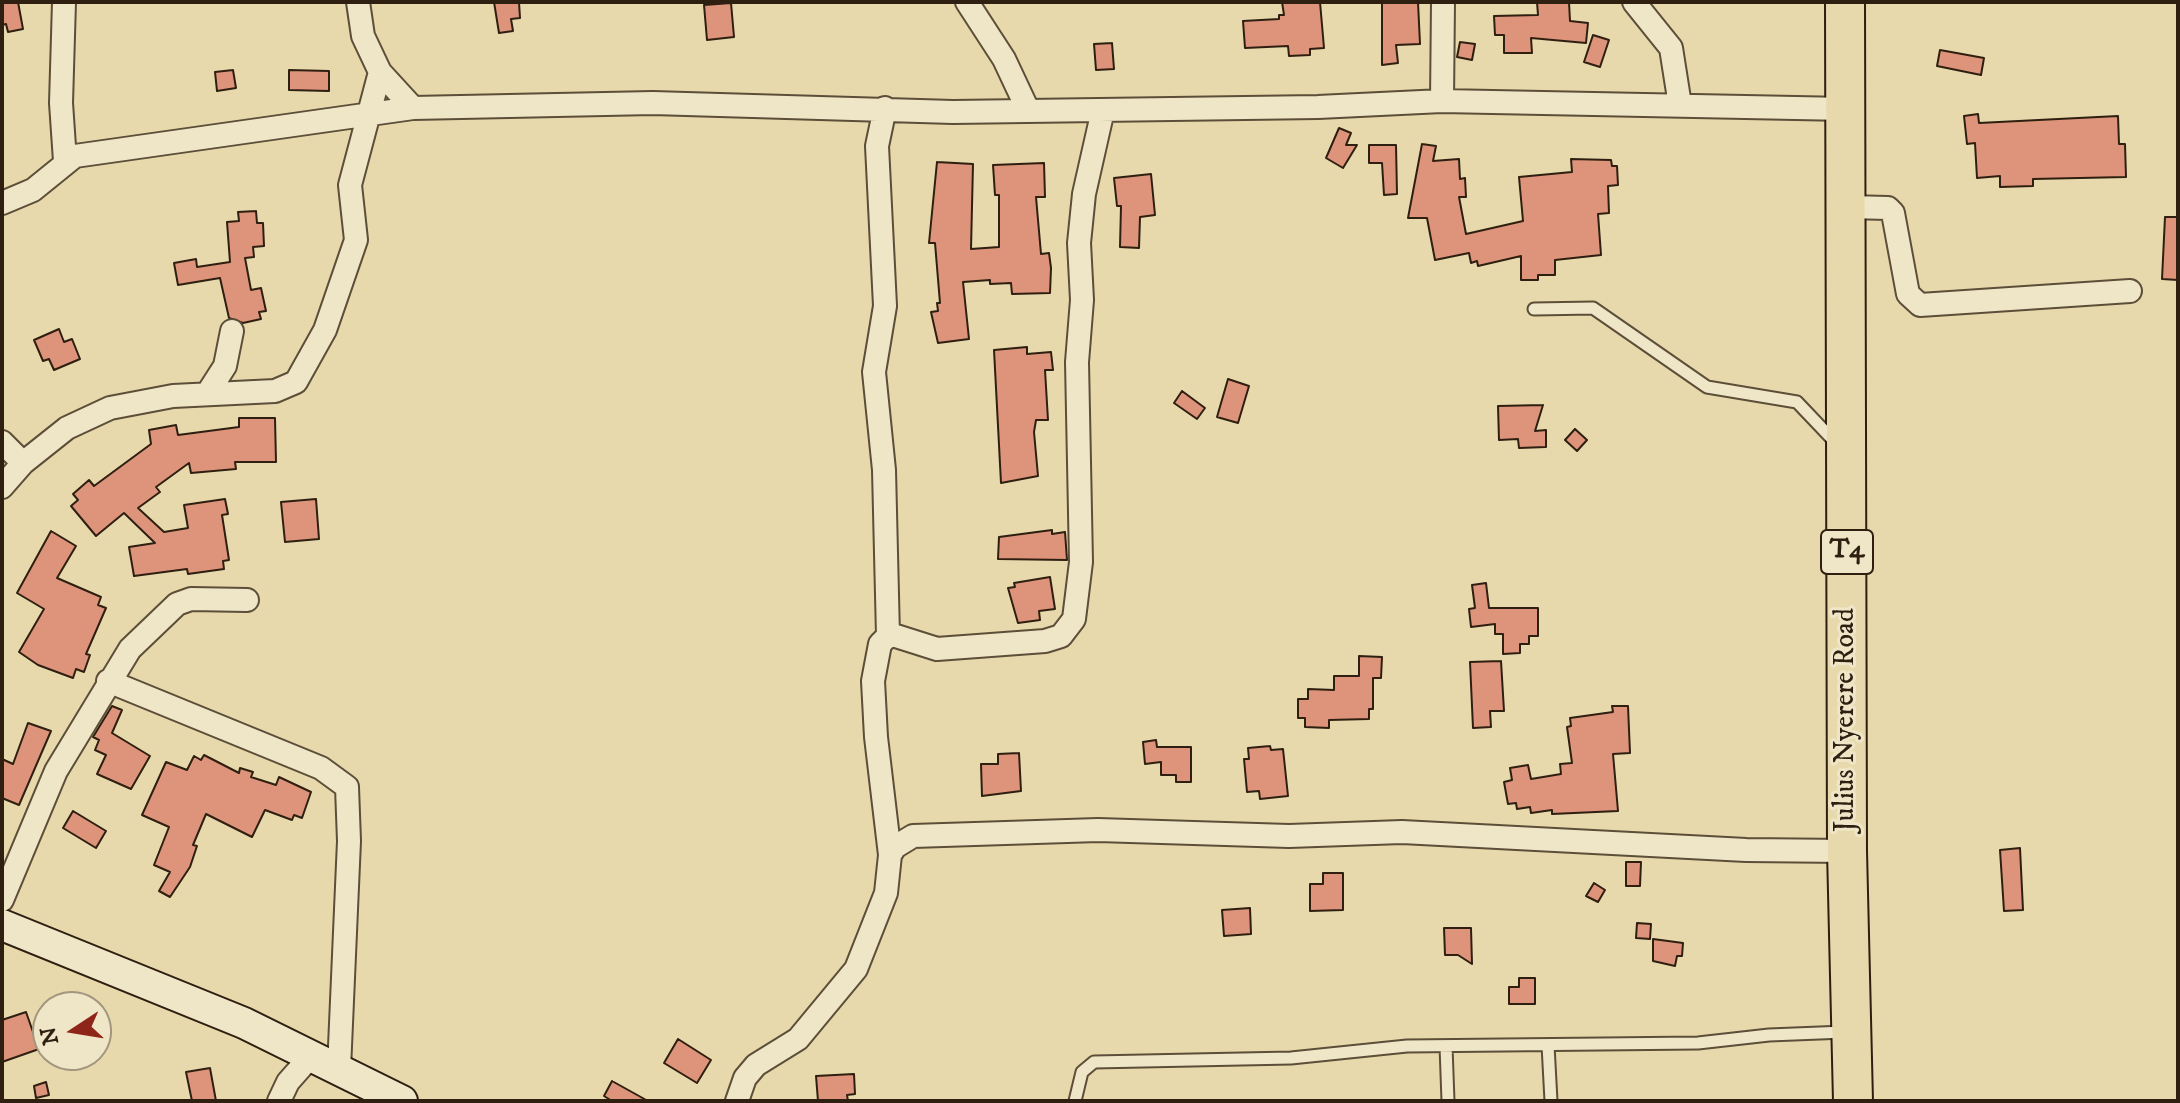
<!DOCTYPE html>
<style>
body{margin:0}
#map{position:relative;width:2180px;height:1103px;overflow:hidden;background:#e7d9ab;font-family:"IM FELL DW Pica",serif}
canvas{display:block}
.frame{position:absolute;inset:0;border:4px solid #2e1f11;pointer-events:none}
.north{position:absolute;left:32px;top:991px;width:80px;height:80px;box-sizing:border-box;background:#efe6c8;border:2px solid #a2967f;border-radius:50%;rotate:258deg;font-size:22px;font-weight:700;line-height:32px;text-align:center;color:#2e1f11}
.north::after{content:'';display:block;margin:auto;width:28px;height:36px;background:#8f2418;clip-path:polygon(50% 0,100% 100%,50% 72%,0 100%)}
</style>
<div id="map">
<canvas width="2180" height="1103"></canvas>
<div class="frame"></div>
<div class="north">N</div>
</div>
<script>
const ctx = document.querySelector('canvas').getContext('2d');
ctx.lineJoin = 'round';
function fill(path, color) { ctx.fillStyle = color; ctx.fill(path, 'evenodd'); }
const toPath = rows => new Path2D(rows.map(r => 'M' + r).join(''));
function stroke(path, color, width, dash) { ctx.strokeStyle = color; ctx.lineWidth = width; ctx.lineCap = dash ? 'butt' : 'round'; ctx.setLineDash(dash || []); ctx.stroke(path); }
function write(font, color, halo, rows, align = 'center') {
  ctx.font = font + ' "IM FELL DW Pica",serif'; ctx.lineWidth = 6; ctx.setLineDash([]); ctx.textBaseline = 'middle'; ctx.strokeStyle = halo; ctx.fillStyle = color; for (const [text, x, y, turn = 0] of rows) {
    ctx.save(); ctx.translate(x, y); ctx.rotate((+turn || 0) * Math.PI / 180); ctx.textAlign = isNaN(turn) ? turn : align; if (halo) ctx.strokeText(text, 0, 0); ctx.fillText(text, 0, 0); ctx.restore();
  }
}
const building = toPath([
 [2,2,18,2,23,29,8,32,6,24,2,25,2,2],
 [494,2,519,2,520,18,511,19,513,31,499,33,494,2],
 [1282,2,1320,2,1324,48,1310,49,1310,55,1289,56,1288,46,1245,48,1243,21,1279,19,1279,15,1284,15,1282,2],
 [1382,2,1418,2,1420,44,1396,45,1398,63,1382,65,1382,2],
 [1537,2,1569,2,1570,21,1588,23,1586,43,1531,38,1532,53,1504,53,1504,35,1495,35,1494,16,1538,15,1537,2],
 [731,3,734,37,707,40,704,5,731,3],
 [1593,35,1609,40,1600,67,1584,62,1593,35],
 [1460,42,1475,44,1472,60,1457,57,1460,42],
 [1112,43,1114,69,1096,70,1094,44,1112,43],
 [1940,50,1984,58,1981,75,1937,66,1940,50],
 [233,70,236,88,217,91,215,72,233,70],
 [289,70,329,71,329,91,289,90,289,70],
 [1978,114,1979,123,2118,116,2119,144,2125,144,2126,177,2033,179,2033,186,2000,187,2000,176,1977,178,1975,143,1967,144,1964,116,1978,114],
 [1339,128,1351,133,1346,145,1357,145,1343,168,1326,158,1339,128],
 [1422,144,1436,146,1433,161,1459,159,1460,179,1465,178,1466,197,1459,197,1466,234,1523,221,1519,177,1572,172,1571,159,1611,160,1612,166,1617,166,1618,185,1608,186,1609,213,1598,214,1601,255,1555,260,1555,275,1538,275,1538,280,1521,280,1521,256,1478,266,1477,261,1471,263,1469,253,1435,260,1427,218,1408,218,1422,144],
 [1369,145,1396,145,1397,194,1384,195,1382,163,1369,163,1369,145],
 [937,162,973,164,971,249,999,247,999,195,995,195,993,165,1044,163,1045,197,1036,197,1041,254,1049,253,1051,268,1050,293,1012,294,1011,283,990,284,990,280,963,282,969,339,938,343,931,312,938,311,937,303,940,303,935,243,929,243,937,162],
 [1151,174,1155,215,1140,217,1139,248,1120,247,1121,206,1117,206,1114,178,1151,174],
 [256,211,257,223,263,223,264,246,253,247,254,257,245,258,251,290,261,288,266,311,259,312,261,319,243,323,229,318,220,278,178,285,174,263,196,259,197,267,230,262,227,222,239,221,238,212,256,211],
 [2165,217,2178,217,2178,280,2162,279,2165,217],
 [59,329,64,342,72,339,80,359,54,370,49,359,43,361,34,340,59,329],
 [1027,347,1027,354,1051,352,1053,370,1045,370,1048,420,1036,420,1034,432,1038,476,1001,483,994,350,1027,347],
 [1228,379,1249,386,1238,423,1217,417,1228,379],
 [1182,391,1205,408,1197,419,1174,403,1182,391],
 [1543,405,1535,431,1546,430,1546,447,1519,448,1518,439,1499,440,1498,406,1543,405],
 [239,418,275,418,276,462,235,462,236,469,191,473,189,463,156,487,160,492,138,508,164,532,188,528,184,505,225,499,228,514,222,515,229,560,223,561,224,569,188,574,187,569,134,576,129,547,155,543,124,513,96,536,71,506,78,500,73,494,89,480,94,486,151,444,149,430,176,425,178,435,239,427,239,418],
 [1575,429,1587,440,1577,451,1565,440,1575,429],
 [316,499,319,539,285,542,281,502,316,499],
 [1052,530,1052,534,1065,532,1067,560,998,559,999,537,1052,530],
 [51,531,76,546,57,578,101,597,98,605,106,608,86,654,90,655,84,672,76,669,73,678,38,665,19,652,44,609,17,593,51,531],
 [1050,577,1055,609,1039,611,1040,620,1018,623,1008,588,1015,587,1014,583,1050,577],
 [1486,583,1489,608,1538,608,1538,636,1529,636,1529,644,1520,644,1520,653,1503,654,1503,634,1495,634,1495,624,1471,627,1469,609,1475,608,1472,585,1486,583],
 [1359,656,1382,657,1381,678,1373,678,1373,709,1369,709,1369,719,1329,720,1329,728,1305,727,1305,718,1298,718,1298,699,1308,699,1308,689,1334,690,1334,676,1359,676,1359,656],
 [1501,661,1504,711,1490,711,1491,727,1473,728,1470,662,1501,661],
 [112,706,122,710,112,733,150,756,131,789,97,774,106,755,95,750,99,740,93,737,112,706],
 [1612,706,1628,706,1630,753,1613,754,1618,811,1552,814,1552,810,1531,813,1530,807,1517,809,1516,803,1508,804,1504,782,1512,780,1510,768,1528,765,1531,779,1561,774,1560,764,1572,763,1567,727,1571,726,1570,718,1613,712,1612,706],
 [28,723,51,731,19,805,2,798,2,759,13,764,28,723],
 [1156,740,1157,747,1191,747,1191,782,1176,782,1176,775,1161,775,1161,762,1145,764,1143,742,1156,740],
 [1270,746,1271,750,1283,749,1288,796,1260,799,1259,791,1247,792,1244,759,1249,759,1248,748,1270,746],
 [1019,753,1021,791,982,796,981,764,998,764,998,754,1019,753],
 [204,755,239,773,240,768,253,772,251,777,276,785,279,777,311,792,302,818,294,815,292,820,265,810,252,837,206,814,193,845,197,846,190,867,170,897,159,891,170,872,154,865,169,827,142,815,166,762,187,770,194,756,201,760,204,755],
 [73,811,106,831,96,848,63,828,73,811],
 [2020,848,2023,910,2004,911,2000,850,2020,848],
 [1626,862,1641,862,1640,886,1626,886,1626,862],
 [1323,873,1343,873,1343,910,1310,911,1310,884,1323,884,1323,873],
 [1594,883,1605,890,1598,902,1586,896,1594,883],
 [1250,908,1251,934,1224,936,1222,910,1250,908],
 [1637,923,1651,924,1650,939,1636,938,1637,923],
 [1444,928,1471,928,1472,964,1458,955,1445,955,1444,928],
 [1653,939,1683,943,1682,956,1677,956,1675,966,1653,961,1653,939],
 [1519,978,1535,978,1535,1004,1509,1004,1509,987,1519,987,1519,978],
 [26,1012,39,1049,2,1062,2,1020,26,1012],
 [678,1039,711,1060,697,1083,664,1063,678,1039],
 [210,1068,216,1101,192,1101,186,1072,210,1068],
 [854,1074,855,1094,847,1095,848,1101,818,1101,816,1076,854,1074],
 [612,1081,648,1101,612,1101,604,1096,612,1081],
 [46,1082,49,1095,36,1098,34,1086,46,1082]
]);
fill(building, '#de947a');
stroke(building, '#2e1f11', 2);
const lane = toPath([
 [1534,309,1593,308,1707,387,1797,402,1836,443],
 [1548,1045,1551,1101],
 [1446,1046,1448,1101],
 [1075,1101,1082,1072,1094,1062,1291,1058,1407,1046,1698,1043,1769,1035,1845,1032]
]);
const street = toPath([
 [64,2,61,103,65,161],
 [358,2,363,36,380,72,413,108],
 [967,2,1004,59,1027,108],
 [1634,2,1671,48,1680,105],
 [1442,101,1443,2],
 [885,108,877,146,885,306,874,372,884,470,888,636],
 [2,203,33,190,75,156,413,108,653,103,953,112,1318,107,1442,101,1846,109],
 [1848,207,1888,208,1893,213,1908,294,1920,305,2130,291],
 [207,394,225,366,232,331],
 [2,442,23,463],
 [2,487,23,463,67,428,110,408,173,396,275,391,296,382,325,330,356,240,350,185,380,72],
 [108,681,321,768,347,787,349,841,339,1069],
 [890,855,876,737,873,681,880,644,888,636,896,636,937,649,1045,641,1061,636,1074,619,1081,562,1077,362,1082,300,1079,243,1084,194,1103,110],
 [2,900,56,771,130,649,177,604,191,599,247,600],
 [279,1101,288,1082,311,1056],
 [737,1101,745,1078,756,1065,798,1039,856,969,886,893,890,855,895,847,913,836,1098,830,1289,836,1402,832,1746,850,1847,851]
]);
const secondary = toPath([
 [2,925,244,1023,402,1101]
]);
const highway = toPath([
 [1845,2,1847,851,1853,1101]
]);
stroke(lane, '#5c4e38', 15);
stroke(street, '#5c4e38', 26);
stroke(secondary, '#2e1f11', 34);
stroke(highway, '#2e1f11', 42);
stroke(lane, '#efe6c8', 11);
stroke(street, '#efe6c8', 22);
stroke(secondary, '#efe6c8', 30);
stroke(highway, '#e7d9ab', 38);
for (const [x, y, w] of [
 [1847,552,52]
]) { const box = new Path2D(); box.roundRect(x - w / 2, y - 22, w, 44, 6); ctx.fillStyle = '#efe6c8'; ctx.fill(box); stroke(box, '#2e1f11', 2); }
write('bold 26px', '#2e1f11', null, [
 ["T4",1847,552]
]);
write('28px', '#2e1f11', '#efe6c8', [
 ["Julius Nyerere Road",1847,720,-90]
]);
</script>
